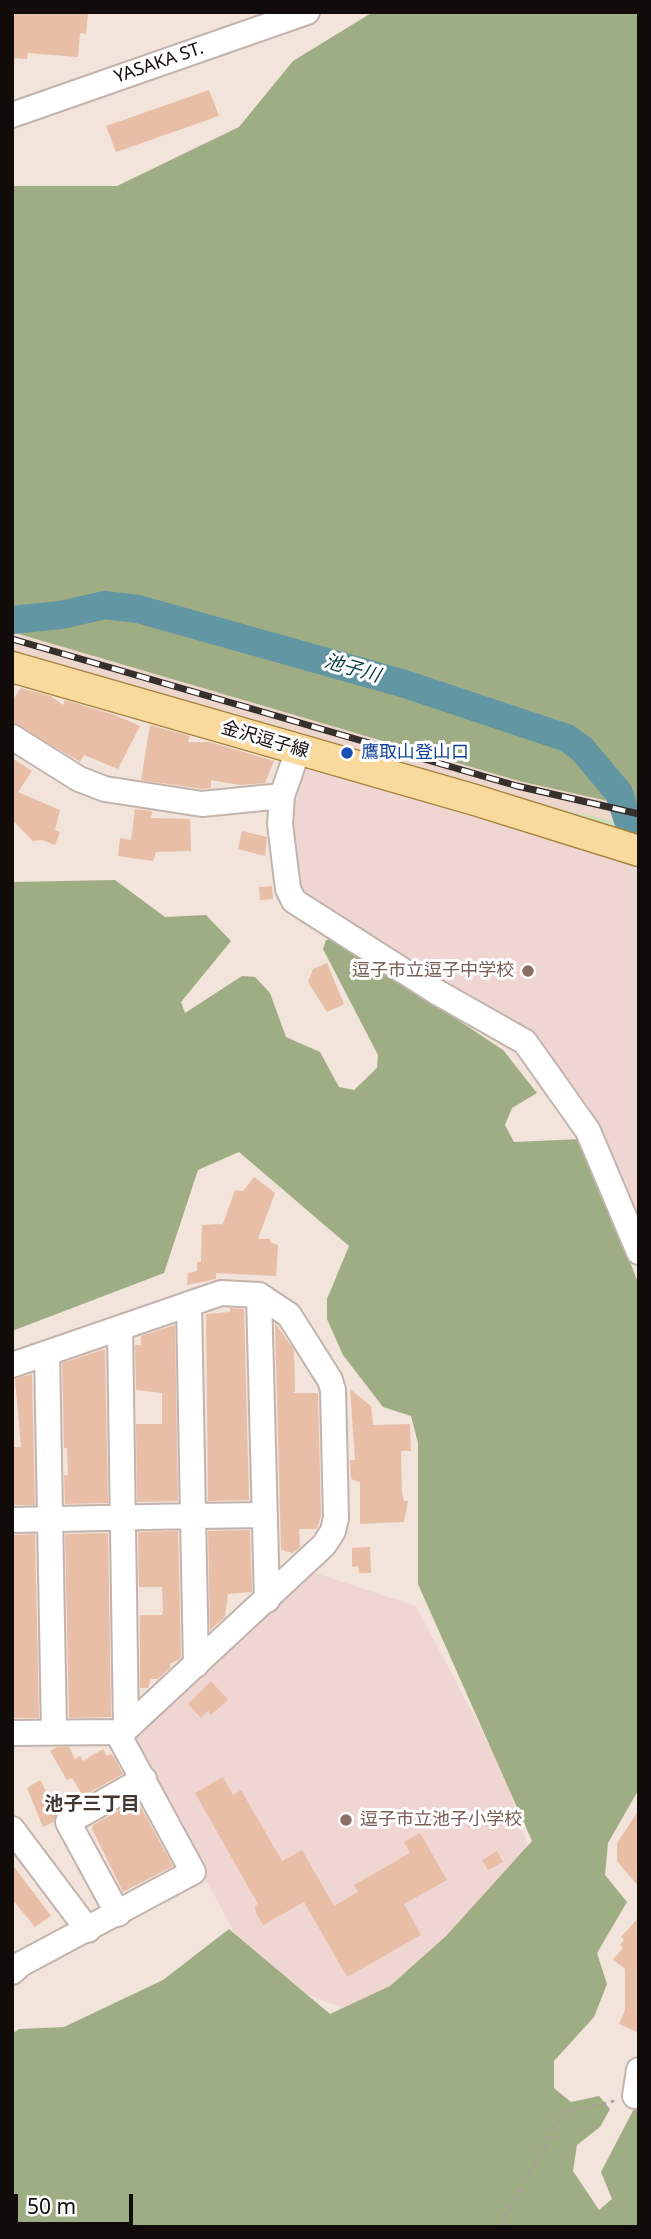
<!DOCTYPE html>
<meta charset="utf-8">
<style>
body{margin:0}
#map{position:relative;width:651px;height:2239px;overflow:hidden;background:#f2e3db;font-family:"Noto Sans",sans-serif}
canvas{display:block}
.frame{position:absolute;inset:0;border:14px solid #110c0a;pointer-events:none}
.scale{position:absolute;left:14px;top:2194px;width:119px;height:32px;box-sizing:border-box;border:4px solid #110c0a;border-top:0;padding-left:9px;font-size:21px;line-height:24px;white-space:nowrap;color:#110c0a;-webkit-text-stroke:5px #fff;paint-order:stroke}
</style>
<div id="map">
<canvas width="651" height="2239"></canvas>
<div class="frame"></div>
<div class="scale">50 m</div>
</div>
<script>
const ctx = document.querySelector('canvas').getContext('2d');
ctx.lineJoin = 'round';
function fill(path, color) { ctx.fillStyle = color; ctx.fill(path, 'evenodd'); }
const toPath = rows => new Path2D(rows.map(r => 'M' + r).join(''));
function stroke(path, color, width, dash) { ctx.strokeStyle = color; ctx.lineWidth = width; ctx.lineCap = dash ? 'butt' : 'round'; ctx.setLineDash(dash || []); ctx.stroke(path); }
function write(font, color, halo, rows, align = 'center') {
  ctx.font = font + ' "Noto Sans","Noto Sans JP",sans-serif'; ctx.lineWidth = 6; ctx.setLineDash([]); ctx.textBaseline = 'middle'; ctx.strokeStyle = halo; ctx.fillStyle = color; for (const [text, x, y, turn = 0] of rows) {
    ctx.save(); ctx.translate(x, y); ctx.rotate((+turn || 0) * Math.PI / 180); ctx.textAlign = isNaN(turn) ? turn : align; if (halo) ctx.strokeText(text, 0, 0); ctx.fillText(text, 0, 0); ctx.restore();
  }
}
fill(toPath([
 [12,632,519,781,612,802,619,822,514,799,12,654]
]), '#edd6cb');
fill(toPath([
 [305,765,639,868,639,1237,548,1067,306,903,294,882,288,836],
 [306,1570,416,1606,505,1775,534,1865,377,2021,273,1981,234,1931,130,1744,130,1734]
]), '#f0d6d2');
fill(toPath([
 [514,799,619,822,619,833]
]), '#d1deba');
fill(toPath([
 [373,12,639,12,639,808,519,781,12,632,12,186,117,186,239,127,293,61],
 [115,880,165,917,206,915,231,941,181,1002,185,1013,242,976,255,977,270,993,286,1037,320,1052,339,1087,354,1090,377,1068,378,1055,323,949,326,940,335,938,503,1050,537,1093,512,1108,505,1125,514,1142,582,1139,639,1285,639,1789,608,1843,605,1875,627,1902,597,1953,607,1984,594,2017,554,2061,554,2088,571,2102,599,2096,610,2109,600,2127,577,2145,573,2171,599,2210,612,2199,601,2172,639,2099,639,2227,12,2227,12,2034,19,2029,64,2027,163,1980,229,1929,330,2014,390,1986,446,1936,532,1841,418,1584,418,1443,411,1416,383,1407,343,1355,327,1319,327,1299,349,1246,239,1152,198,1170,164,1273,12,1331,12,882]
]), '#9fad85');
stroke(toPath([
 [12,620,61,615,105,605,138,609,405,684,567,738,582,749,619,793,632,833,639,834]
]), '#6396a3', 28);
fill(toPath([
 [12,12,88,12,86,34,80,33,78,57,28,53,27,59,12,58],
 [209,90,219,116,116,152,106,126],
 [21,688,51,696,63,705,65,700,115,715,140,726,118,769,84,755,80,762,12,722,12,701],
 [150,725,190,736,188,742,210,742,274,761,265,783,240,785,211,780,211,788,202,789,141,780],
 [12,758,32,771,18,792,60,810,55,830,60,832,55,845,42,840,33,841,12,820],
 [135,809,152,811,151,818,190,819,191,851,156,852,153,861,118,856,120,838,131,840],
 [242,831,267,837,265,856,238,849],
 [272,886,273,899,260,900,259,887],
 [327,963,344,1004,327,1012,308,982,313,969],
 [254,1177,275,1193,258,1239,270,1239,270,1242,278,1245,276,1276,216,1273,216,1279,187,1285,188,1273,197,1271,197,1262,201,1262,202,1225,223,1224,235,1190,243,1191],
 [230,1308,244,1309,249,1500,208,1501,206,1314,230,1312],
 [275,1323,294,1350,295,1392,292,1393,318,1393,321,1516,317,1529,299,1529,300,1547,293,1553,281,1550],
 [175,1325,178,1501,137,1502,136,1424,162,1424,162,1393,136,1390,135,1345,141,1345,141,1336],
 [105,1349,108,1503,65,1504,64,1475,68,1475,67,1448,64,1448,62,1363],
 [32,1374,35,1505,12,1505,12,1447,21,1447,15,1379],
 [350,1389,371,1406,373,1425,410,1424,411,1451,401,1451,402,1493,404,1501,408,1501,404,1522,360,1524,360,1482,351,1479,350,1460,355,1460],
 [250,1530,252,1592,228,1594,225,1617,210,1630,208,1531],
 [178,1531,181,1658,170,1664,170,1668,158,1679,151,1679,148,1688,140,1688,140,1615,162,1615,163,1611,162,1587,139,1587,138,1532],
 [108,1533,111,1717,69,1718,65,1534],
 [35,1534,39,1718,12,1718,12,1535],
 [370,1547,371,1573,359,1573,358,1566,352,1567,352,1548],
 [211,1681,228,1700,211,1715,208,1711,201,1718,188,1704],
 [57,1747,69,1747,75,1759,80,1756,83,1761,103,1749,107,1756,111,1754,114,1757,123,1774,83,1796,72,1778,67,1780,50,1751],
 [223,1777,233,1795,241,1790,282,1861,302,1850,334,1906,358,1892,354,1885,410,1853,404,1842,420,1833,447,1880,404,1904,421,1935,347,1977,304,1902,263,1925,256,1913,255,1906,258,1904,195,1793],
 [40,1780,58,1812,53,1822,43,1827,27,1788],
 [137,1800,173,1866,123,1892,92,1829,93,1825],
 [639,1810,639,1887,617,1861,617,1843],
 [497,1851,503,1862,488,1870,482,1860],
 [12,1864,51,1916,35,1927,12,1899],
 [639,1917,639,2033,619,2024,625,2010,625,1969,613,1959,623,1948,620,1945,624,1940,621,1937]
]), '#e8bea7');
const minor = toPath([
 [12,115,307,12],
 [12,737,79,779,105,789,202,804,282,796],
 [298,750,282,796,280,824,288,889,294,901,435,991,525,1042,588,1131,639,1252],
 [259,1295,267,1600],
 [120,1328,126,1729],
 [47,1353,54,1732],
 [12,1365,221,1293,259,1295,289,1315,330,1380,333,1390,336,1518,333,1531,324,1545,126,1729,117,1732,12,1733],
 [12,1520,193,1516,189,1304],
 [196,1665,193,1516,265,1515],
 [12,1829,88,1930],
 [118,1914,68,1822,144,1779],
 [12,1972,21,1964,193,1872,117,1732],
 [635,2096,639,2070]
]);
const major = toPath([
 [12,667,475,800,639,851]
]);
stroke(minor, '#c2b4ac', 28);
stroke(major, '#a6823e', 33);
stroke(toPath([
 [499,2227,564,2112,614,2101]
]), '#aa9e98', 2.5, [5, 5]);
stroke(minor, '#fff', 24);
stroke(major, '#fada9c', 30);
const rail = toPath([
 [12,639,517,786,639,814]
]);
stroke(rail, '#362f2c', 7);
stroke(rail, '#fff', 4.5, [13]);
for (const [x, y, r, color] of [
 [347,753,7,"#1a4fb4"],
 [528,971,7,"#8d6e63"],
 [346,1820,7,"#8d6e63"]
]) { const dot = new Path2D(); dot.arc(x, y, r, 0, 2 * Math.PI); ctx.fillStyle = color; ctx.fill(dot); stroke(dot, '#fff', 2.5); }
write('18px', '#110c0a', '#fff', [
 ["YASAKA ST.",159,63,-19],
 ["金沢逗子線",265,740,16]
]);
write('18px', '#164399', '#fff', [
 ["鷹取山登山口",361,753]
], 'left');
write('18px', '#785e54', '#fff', [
 ["逗子市立逗子中学校",514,971],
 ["逗子市立池子小学校",360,1820,"left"]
], 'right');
write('italic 19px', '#093b45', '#fff', [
 ["池子川",352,669,16]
]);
write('bold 19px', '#433731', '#fff', [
 ["池子三丁目",92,1805]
]);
</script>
